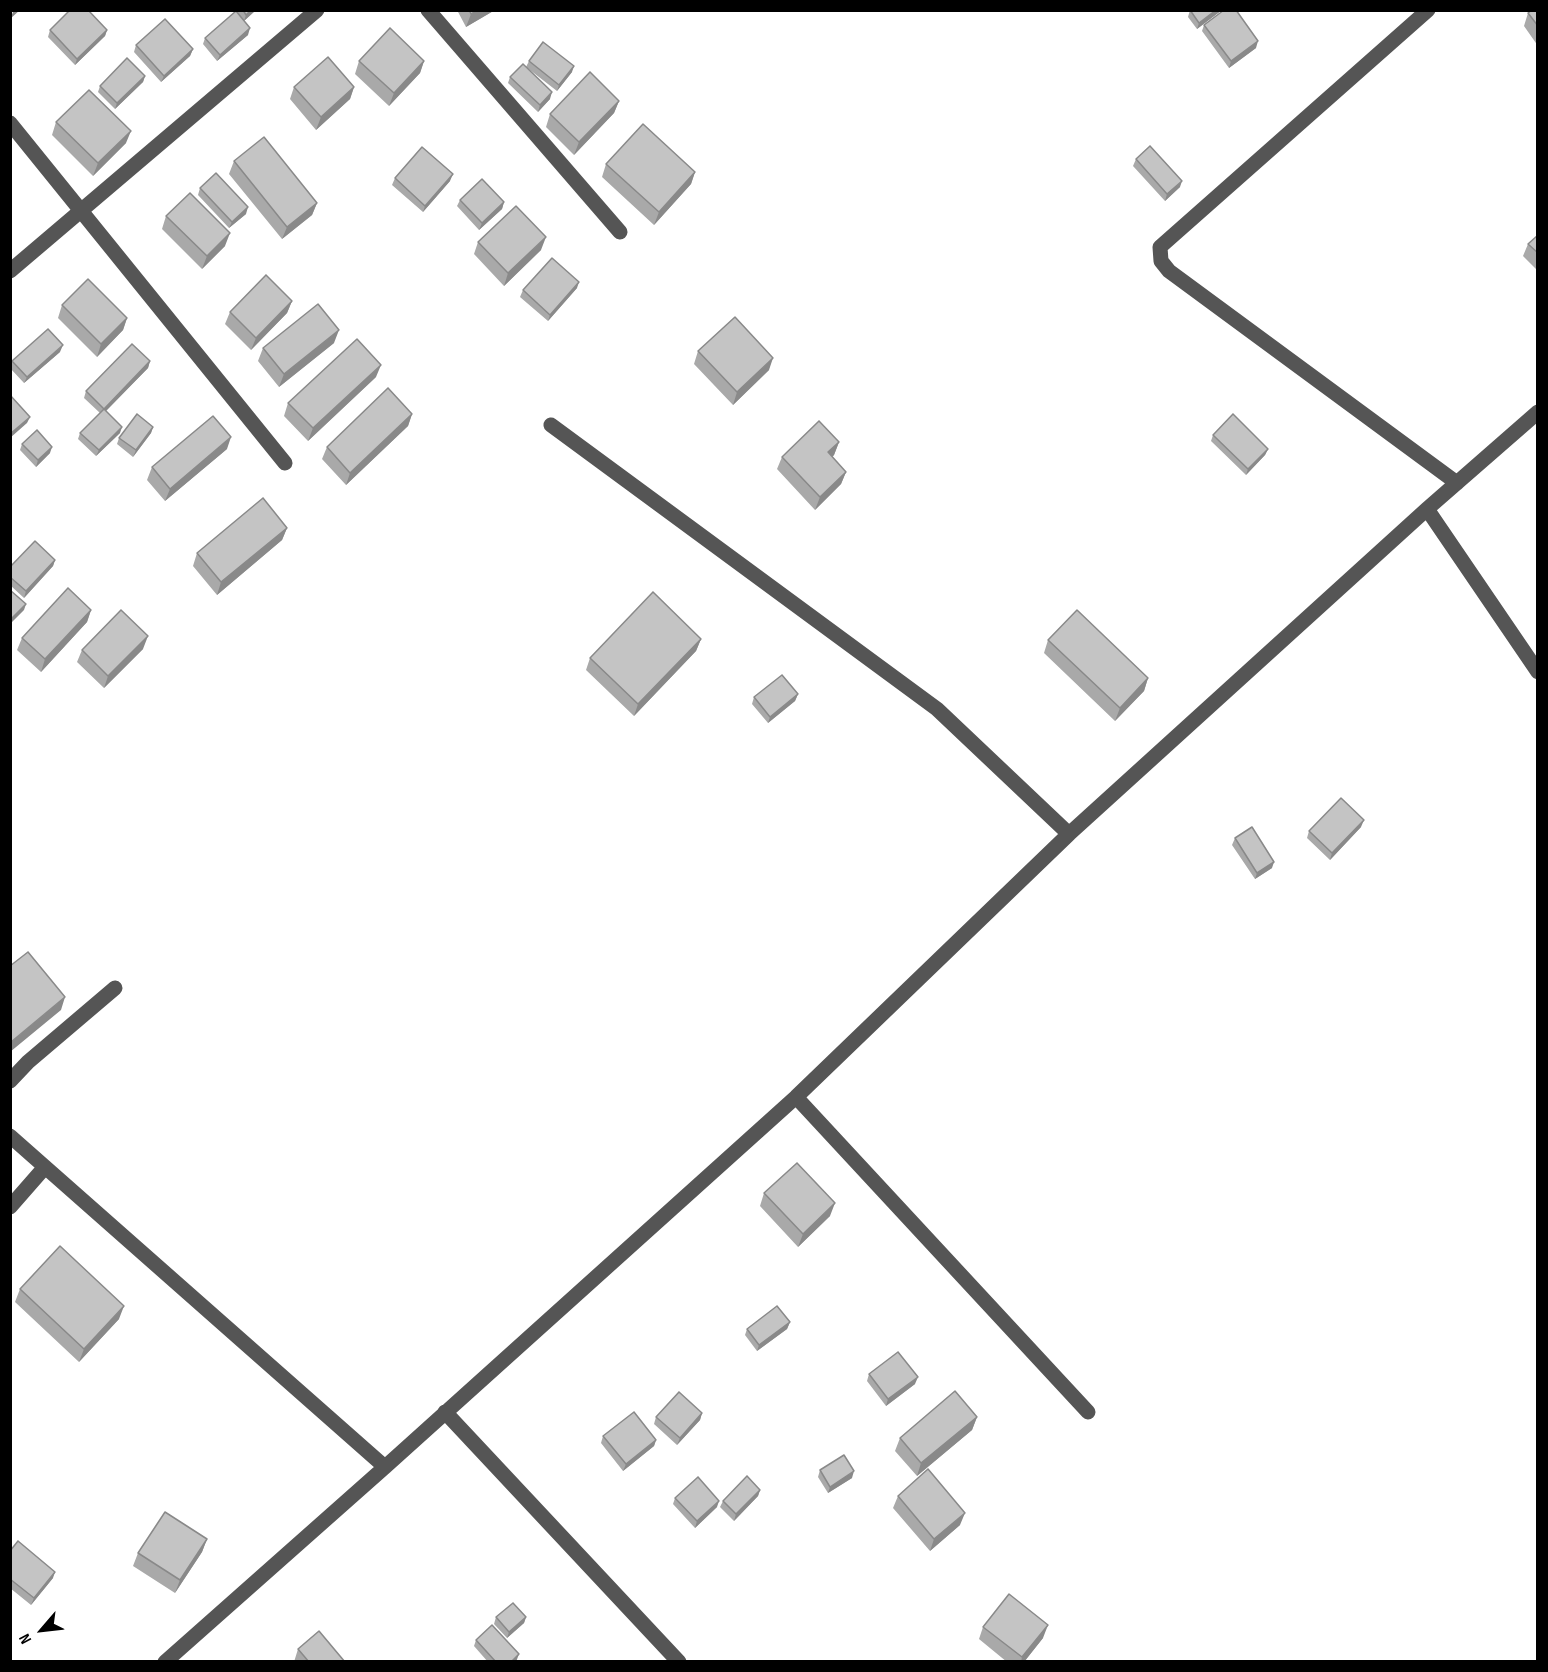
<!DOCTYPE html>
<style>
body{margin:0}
#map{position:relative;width:1548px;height:1672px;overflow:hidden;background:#fff;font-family:"Sofia Sans Condensed",sans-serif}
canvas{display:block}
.frame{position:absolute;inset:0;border:12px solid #000;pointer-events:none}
.north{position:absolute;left:12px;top:1600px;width:60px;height:60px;-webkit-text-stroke:4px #fff;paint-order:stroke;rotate:242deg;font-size:16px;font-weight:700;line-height:24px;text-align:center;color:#000}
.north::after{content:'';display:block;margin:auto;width:21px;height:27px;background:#000;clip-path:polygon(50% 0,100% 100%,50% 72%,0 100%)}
</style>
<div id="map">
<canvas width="1548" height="1672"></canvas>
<div class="frame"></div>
<div class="north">N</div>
</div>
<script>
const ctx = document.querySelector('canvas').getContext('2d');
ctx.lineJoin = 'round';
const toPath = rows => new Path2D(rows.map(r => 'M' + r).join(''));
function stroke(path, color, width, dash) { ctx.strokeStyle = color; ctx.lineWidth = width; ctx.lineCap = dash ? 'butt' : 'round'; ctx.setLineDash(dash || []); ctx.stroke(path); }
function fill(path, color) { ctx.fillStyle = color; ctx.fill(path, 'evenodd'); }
stroke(toPath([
 [428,10,620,232],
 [1428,10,1160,247,1161,261,1169,271,1457,483],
 [10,123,285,463],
 [10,271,317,10],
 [551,425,937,709,1069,834],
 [1427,509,1538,672],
 [10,1081,28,1062,115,988],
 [796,1097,1088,1412],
 [10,1136,385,1467],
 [10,1207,45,1167],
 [445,1412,679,1662],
 [165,1662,385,1467,796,1097,1069,834,1427,509,1538,412]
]), '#555', 15);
fill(toPath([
 [235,10,256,10,244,21,248,35,217,61,203,44,205,38,236,12],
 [457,10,495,10,466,27],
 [1190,10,1222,10,1197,29,1188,17],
 [1538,10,1538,46,1524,26,1528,13],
 [1204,25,1256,48,1229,68,1202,31],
 [50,30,107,30,105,36,75,65,48,37],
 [136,45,193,49,190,56,161,82,134,52],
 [359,61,424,61,420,73,389,106,355,74],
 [529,61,572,72,557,91,526,67],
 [145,76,143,82,115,109,98,92,100,86],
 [510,77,550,99,538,112,508,83],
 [294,87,354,87,350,99,316,130,290,99],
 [619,101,614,113,574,155,546,127,550,114],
 [56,122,126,143,93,176,52,135],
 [1136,159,1180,187,1165,201,1133,166],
 [234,161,317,203,312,215,282,239,229,174],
 [606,164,695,172,691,184,654,225,602,177],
 [395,178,450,181,423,212,392,185],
 [200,188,246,214,229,228,198,195],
 [460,200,504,202,502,209,479,230,457,206],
 [166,216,225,246,202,269,162,229],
 [1538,235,1538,271,1523,256,1528,244],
 [478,242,541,250,504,286,474,254],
 [577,288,548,321,520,297,523,290],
 [292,301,287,313,251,350,225,324,230,312],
 [62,305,127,318,123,330,97,357,58,318],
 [334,343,279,387,258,361,263,348],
 [698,351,769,370,733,405,694,364],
 [60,352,24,383,10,368,12,361],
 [150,361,148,368,106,411,120,433,96,456,78,439,80,433,100,413,84,398,86,391],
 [376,377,308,441,284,416,288,403],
 [412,414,408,426,346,485,322,459,327,447],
 [153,427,151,433,133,457,117,444,119,438],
 [1213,435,1268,449,1265,455,1246,475,1211,441],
 [839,442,834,455,832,457,846,472,841,484,815,510,777,469,782,457],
 [22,444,50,453,36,467,20,450],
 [227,449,165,501,147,480,152,467],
 [287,528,282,540,217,595,193,566,197,553],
 [55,560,53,566,24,598,10,585,10,567],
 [91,610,87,622,41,672,17,650,22,638],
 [701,639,696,651,634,716,586,670,590,658],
 [1048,640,1148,678,1144,691,1115,721,1044,653],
 [143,649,104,688,77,662,82,650],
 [798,694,795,701,768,723,752,704,754,697],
 [1361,827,1330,860,1307,838,1309,831],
 [1235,838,1272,868,1255,879,1232,845],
 [764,1193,830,1216,798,1247,760,1206],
 [20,1289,119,1319,79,1362,15,1302],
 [790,1322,787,1329,757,1351,745,1335,747,1329],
 [869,1374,915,1384,886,1406,867,1381],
 [702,1413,700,1420,677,1445,654,1424,656,1417],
 [977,1417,972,1430,917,1476,895,1451,900,1438],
 [603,1436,656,1440,654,1446,623,1471,601,1443],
 [820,1470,852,1478,828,1493,818,1477],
 [760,1490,758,1496,734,1521,720,1507,723,1501],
 [898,1496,960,1525,930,1551,893,1508],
 [675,1498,717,1507,695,1528,673,1504],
 [207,1539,202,1552,175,1593,133,1566,138,1553],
 [10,1551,53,1578,31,1605,10,1588],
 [496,1617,526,1617,524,1623,507,1638,494,1624],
 [983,1627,1043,1638,1024,1662,1007,1662,979,1639],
 [476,1640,517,1661,516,1662,488,1662,474,1646],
 [298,1649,345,1662,294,1662]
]), '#a9a9a9');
fill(toPath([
 [15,10,20,10,10,19,13,12],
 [251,10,256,10,244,21,246,15],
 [477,10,495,10,466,27,471,14],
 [1216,10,1222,10,1197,29,1199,23],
 [250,28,248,35,217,61,220,55],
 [107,30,105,36,75,65,77,59],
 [1258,41,1256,48,1229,68,1231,61],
 [193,49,190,56,161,82,164,76],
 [424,61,420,73,389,106,394,93],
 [574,66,572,72,557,91,559,85],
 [145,76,143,82,115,109,117,103],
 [354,87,350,99,316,130,321,117],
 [552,92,550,99,538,112,540,105],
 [619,101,614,113,574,155,579,142],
 [131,131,126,143,93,176,98,163],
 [695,172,691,184,654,225,659,212],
 [453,174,450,181,423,212,425,206],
 [1182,181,1180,187,1165,201,1167,194],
 [504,202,502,209,479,230,482,223],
 [317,203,312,215,282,239,287,227],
 [248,207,246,214,229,228,232,222],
 [230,233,225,246,202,269,207,256],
 [546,237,541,250,504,286,508,273],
 [579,282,577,288,548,321,550,315],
 [292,301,287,313,251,350,256,338],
 [127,318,123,330,97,357,101,344],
 [339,330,334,343,279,387,284,374],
 [63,345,60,352,24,383,27,377],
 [773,358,769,370,733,405,737,392],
 [150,361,148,368,102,415,104,409],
 [381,365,376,377,308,441,313,428],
 [412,414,408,426,346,485,350,473],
 [30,417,27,423,10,438,10,434],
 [122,427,120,433,96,456,99,450],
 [153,427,151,433,133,457,136,450],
 [231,437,227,449,165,501,170,489],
 [839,442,834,455,824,465,828,452],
 [52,447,50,453,36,467,38,460],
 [1268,449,1265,455,1246,475,1248,469],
 [846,472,841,484,815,510,820,497],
 [287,528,282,540,217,595,221,582],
 [55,560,53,566,24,598,26,591],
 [26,604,24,610,10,624,10,620],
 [91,610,87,622,41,672,45,659],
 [148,636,143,649,104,688,108,676],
 [701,639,696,651,634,716,638,704],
 [1148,678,1144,691,1115,721,1120,708],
 [798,694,795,701,768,723,770,717],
 [1364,820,1361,827,1330,860,1332,853],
 [1274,862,1272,868,1255,879,1257,873],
 [65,997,61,1010,10,1052,11,1042],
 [835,1203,830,1216,798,1247,803,1234],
 [124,1306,119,1319,79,1362,84,1349],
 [790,1322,787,1329,757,1351,759,1345],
 [918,1377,915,1384,886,1406,888,1399],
 [702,1413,700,1420,677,1445,680,1438],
 [977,1417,972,1430,917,1476,921,1463],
 [656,1440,654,1446,623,1471,626,1464],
 [854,1471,852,1478,828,1493,830,1487],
 [760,1490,758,1496,734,1521,736,1514],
 [719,1501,717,1507,695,1528,697,1521],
 [965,1513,960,1525,930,1551,934,1539],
 [207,1539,202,1552,175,1593,180,1580],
 [55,1572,53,1578,31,1605,34,1598],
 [526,1617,524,1623,507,1638,509,1632],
 [1048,1625,1043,1638,1024,1662,1021,1662,1022,1657],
 [519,1654,516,1662,511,1662]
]), '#898989');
const building = toPath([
 [70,10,88,10,107,30,77,59,50,30,70,10],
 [243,10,251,10,246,15,243,10],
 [469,10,477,10,471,14,469,10],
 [1190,10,1216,10,1199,23,1190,10],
 [1224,10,1236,10,1258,41,1231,61,1204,25,1224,10],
 [1532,10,1538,10,1538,26,1528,13,1532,10],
 [236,11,250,28,220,55,205,38,236,11],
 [165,19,193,49,164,76,136,45,165,19],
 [390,28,424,61,394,93,359,61,390,28],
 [543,42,574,66,559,85,529,61,543,42],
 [328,57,354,87,321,117,294,87,328,57],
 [127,58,145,76,117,103,100,86,127,58],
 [523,64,552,92,540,105,510,77,523,64],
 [590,72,619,101,579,142,550,114,590,72],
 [89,90,131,131,98,163,56,122,89,90],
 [643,124,695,172,659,212,606,164,643,124],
 [264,137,317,203,287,227,234,161,264,137],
 [1150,146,1182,181,1167,194,1136,159,1150,146],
 [422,147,453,174,425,206,395,178,422,147],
 [216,173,248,207,232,222,200,188,216,173],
 [482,179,504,202,482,223,460,200,482,179],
 [190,193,230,233,207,256,166,216,190,193],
 [516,206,546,237,508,273,478,242,516,206],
 [1538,235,1538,253,1528,244,1538,235],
 [552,258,579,282,550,315,523,290,552,258],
 [266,275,292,301,256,338,230,312,266,275],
 [88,279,127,318,101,344,62,305,88,279],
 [318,304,339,330,284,374,263,348,318,304],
 [735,317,773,358,737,392,698,351,735,317],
 [48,329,63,345,27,377,12,361,48,329],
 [357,339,381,365,313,428,288,403,357,339],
 [132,344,150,361,104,409,86,391,132,344],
 [388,388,412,414,350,473,327,447,388,388],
 [10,395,30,417,10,434,10,395],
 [104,409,122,427,99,450,80,433,104,409],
 [137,414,153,427,136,450,119,438,137,414],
 [1233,414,1268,449,1248,469,1213,435,1233,414],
 [213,416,231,437,170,489,152,467,213,416],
 [819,421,839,442,828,452,846,472,820,497,782,457,819,421],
 [37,430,52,447,38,460,22,444,37,430],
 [263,498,287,528,221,582,197,553,263,498],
 [35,541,55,560,26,591,10,577,10,567,35,541],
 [68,588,91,610,45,659,22,638,68,588],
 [10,590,26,604,10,620,10,590],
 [653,592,701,639,638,704,590,658,653,592],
 [121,610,148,636,108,676,82,650,121,610],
 [1077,610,1148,678,1120,708,1048,640,1077,610],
 [782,675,798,694,770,717,754,697,782,675],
 [1341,798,1364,820,1332,853,1309,831,1341,798],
 [1252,827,1274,862,1257,873,1235,838,1252,827],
 [28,952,65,997,11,1042,10,1041,10,966,28,952],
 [797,1163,835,1203,803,1234,764,1193,797,1163],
 [60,1246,124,1306,84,1349,20,1289,60,1246],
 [777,1306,790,1322,759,1345,747,1329,777,1306],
 [898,1352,918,1377,888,1399,869,1374,898,1352],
 [955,1391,977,1417,921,1463,900,1438,955,1391],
 [679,1392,702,1413,680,1438,656,1417,679,1392],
 [634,1412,656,1440,626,1464,603,1436,634,1412],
 [844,1455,854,1471,830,1487,820,1470,844,1455],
 [928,1469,965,1513,934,1539,898,1496,928,1469],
 [747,1476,760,1490,736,1514,723,1501,747,1476],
 [698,1477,719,1501,697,1521,675,1498,698,1477],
 [165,1512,207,1539,180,1580,138,1553,165,1512],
 [18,1541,55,1572,34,1598,10,1579,10,1551,18,1541],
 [1009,1594,1048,1625,1022,1657,983,1627,1009,1594],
 [513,1603,526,1617,509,1632,496,1617,513,1603],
 [492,1625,519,1654,511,1662,496,1662,476,1640,492,1625],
 [319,1631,345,1662,309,1662,298,1649,319,1631]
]);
fill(building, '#c4c4c4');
stroke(building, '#898989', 1.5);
</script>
